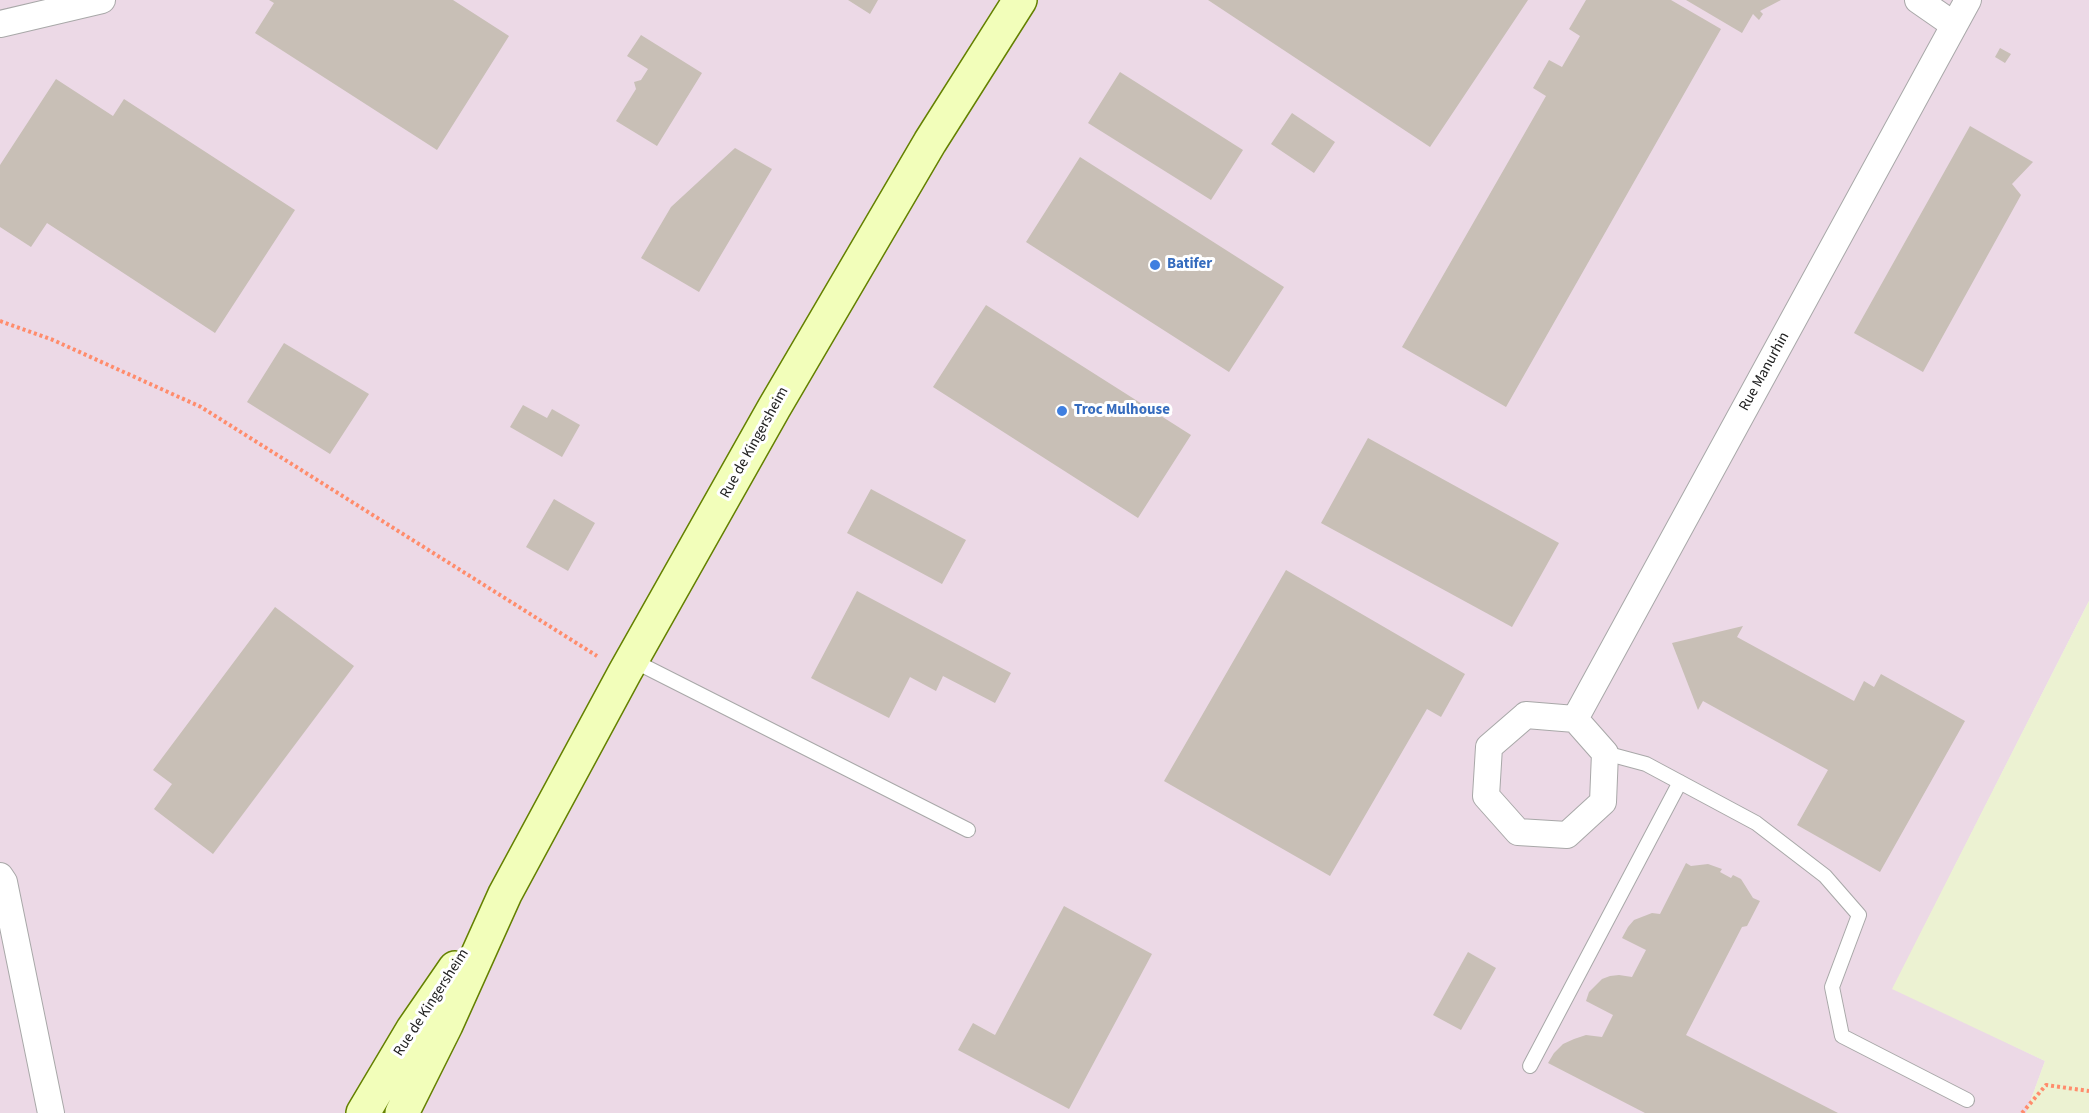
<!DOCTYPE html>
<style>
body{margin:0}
canvas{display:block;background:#f2f0e8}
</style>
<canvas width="2089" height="1113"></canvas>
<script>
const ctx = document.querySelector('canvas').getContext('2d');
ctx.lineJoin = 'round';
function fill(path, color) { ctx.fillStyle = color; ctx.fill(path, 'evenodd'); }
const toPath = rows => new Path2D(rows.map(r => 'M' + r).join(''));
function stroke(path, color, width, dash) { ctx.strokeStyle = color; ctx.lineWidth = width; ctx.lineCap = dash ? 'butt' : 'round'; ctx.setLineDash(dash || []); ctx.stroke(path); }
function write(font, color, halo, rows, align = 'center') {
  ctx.font = font + ' "Source Sans 3",sans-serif'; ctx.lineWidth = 6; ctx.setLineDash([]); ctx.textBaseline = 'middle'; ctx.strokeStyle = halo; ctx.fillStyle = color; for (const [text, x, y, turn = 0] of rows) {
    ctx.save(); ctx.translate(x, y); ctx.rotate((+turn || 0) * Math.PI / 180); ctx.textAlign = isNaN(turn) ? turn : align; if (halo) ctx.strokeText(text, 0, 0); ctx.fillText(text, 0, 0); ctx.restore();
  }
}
fill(toPath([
 [0,0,2089,0,2089,601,1893,988,2045,1061,2026,1113,0,1113]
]), '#ecd9e6');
fill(toPath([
 [2089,601,2089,1113,2026,1113,2045,1061,1892,989]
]), '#ecf2d2');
fill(toPath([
 [269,0,453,0,509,36,437,150,255,33,274,3],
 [848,0,878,0,870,14],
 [1208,0,1528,0,1430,147],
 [1586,0,1671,0,1721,29,1506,407,1402,347,1546,96,1533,88,1549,60,1562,67,1580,36,1569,29],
 [1686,0,1781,0,1760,11,1763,14,1759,20,1753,14,1742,33],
 [641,35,702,73,657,146,616,121,636,89,634,82,641,80,648,69,627,56],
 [2000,48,2011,54,2005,63,1995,57],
 [1120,72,1243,150,1211,200,1088,123],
 [56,79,113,116,124,99,295,210,215,333,47,223,31,247,0,227,0,165],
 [1292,113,1335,142,1314,173,1271,144],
 [1970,126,2033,162,2012,184,2021,195,1923,372,1854,333],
 [735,148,772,169,699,292,641,258,671,207],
 [1080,157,1284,287,1229,372,1026,242],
 [986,305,1191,435,1138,518,933,387],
 [284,343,369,394,330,454,247,402],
 [523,405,547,418,552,409,580,425,562,457,510,427],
 [1368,438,1559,543,1512,627,1321,523],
 [871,489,966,540,942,584,847,533],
 [554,499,595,523,568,571,526,547],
 [1286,570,1465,674,1441,717,1427,709,1330,876,1164,781],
 [857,591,1011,673,995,703,943,676,936,691,910,677,889,718,811,678],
 [275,607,354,666,213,854,154,809,172,784,153,770],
 [1743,626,1737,637,1854,701,1864,681,1874,687,1881,674,1965,721,1880,872,1797,825,1828,770,1703,701,1698,710,1672,643],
 [1686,863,1691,866,1708,864,1722,869,1720,872,1731,878,1733,875,1741,879,1753,898,1760,901,1747,926,1742,927,1686,1035,1838,1113,1645,1113,1548,1063,1554,1053,1563,1044,1574,1039,1586,1035,1602,1037,1613,1015,1586,1001,1589,992,1602,979,1610,976,1619,975,1632,977,1646,950,1622,938,1628,927,1634,920,1652,913,1660,914],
 [1064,906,1152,954,1069,1109,958,1050,973,1023,995,1035],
 [1468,952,1496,968,1461,1030,1433,1015]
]), '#c8bfb6');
const lane = toPath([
 [632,660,968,830],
 [1605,753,1646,764,1756,823,1825,876,1859,915,1832,987,1842,1036,1967,1100],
 [1530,1066,1680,782]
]);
const street = toPath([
 [1918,0,1954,25],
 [0,24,102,0],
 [1526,715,1575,719,1605,753,1603,802,1567,835,1518,832,1486,796,1489,747,1526,715],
 [1575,719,1968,0],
 [0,876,4,882,51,1113]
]);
const secondary = toPath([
 [363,1113,413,1029,455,968],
 [402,1113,446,1025,505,894,625,672,774,408,930,142,1020,0]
]);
stroke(lane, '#a8a8a8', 16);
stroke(street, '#a8a8a8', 28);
stroke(secondary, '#648100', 36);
stroke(toPath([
 [0,321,53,340,201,407,597,656],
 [2022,1113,2046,1085,2089,1091]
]), '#ff8c6c', 4, [3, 3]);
stroke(lane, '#fff', 14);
stroke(street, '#fff', 26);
stroke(secondary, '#f2feba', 33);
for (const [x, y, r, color] of [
 [1155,265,6,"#3f7fe0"],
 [1062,411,6,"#3f7fe0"]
]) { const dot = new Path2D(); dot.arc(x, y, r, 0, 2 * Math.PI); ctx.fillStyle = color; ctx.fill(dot); stroke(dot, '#fff', 2); }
write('bold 15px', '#366cbe', '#fff', [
 ["Batifer",1167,265],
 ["Troc Mulhouse",1074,411]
], 'left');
write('15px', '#212121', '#fff', [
 ["Rue Manurhin",1765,372,-61],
 ["Rue de Kingersheim",755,443,-61],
 ["Rue de Kingersheim",432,1003,-57]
]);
</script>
